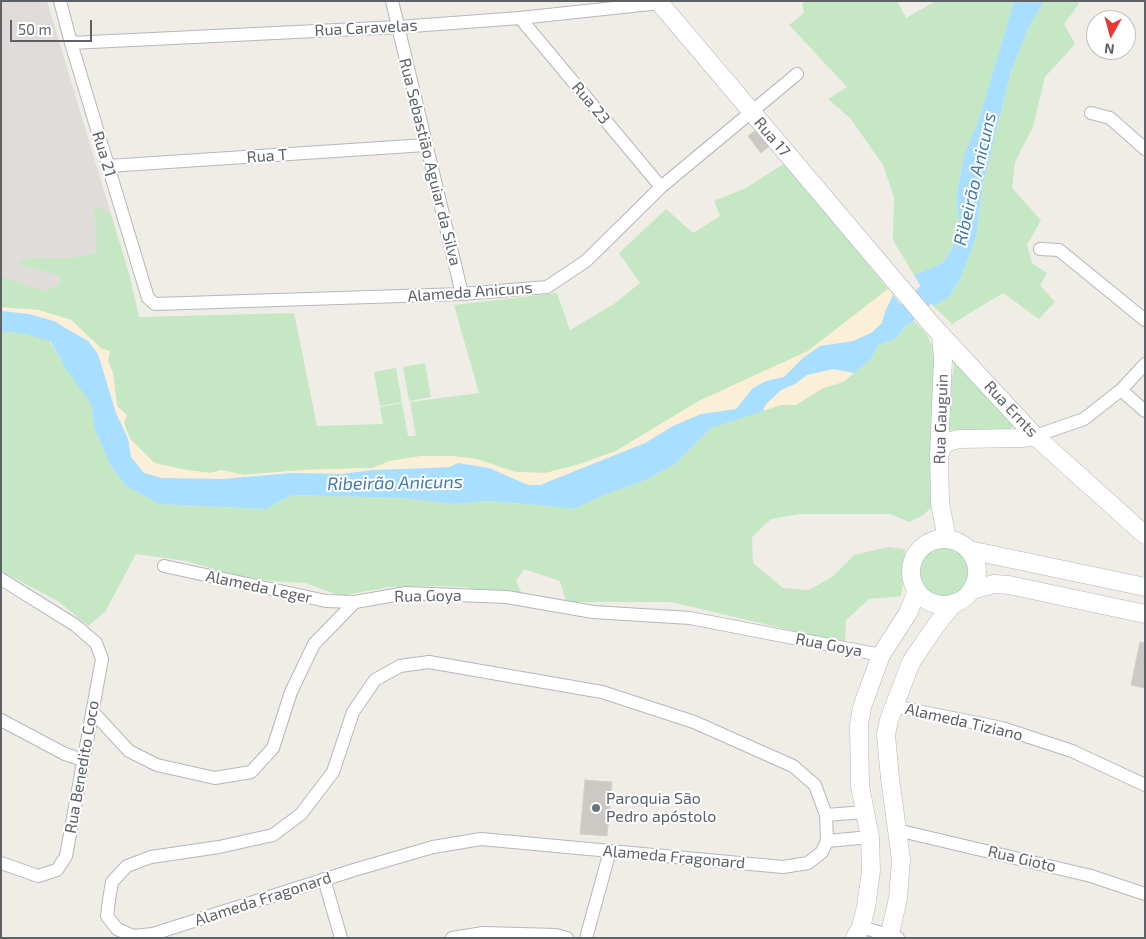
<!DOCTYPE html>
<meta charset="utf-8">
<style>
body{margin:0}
#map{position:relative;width:1146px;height:939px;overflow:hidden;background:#f0ede7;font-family:"Exo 2",sans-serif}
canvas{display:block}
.frame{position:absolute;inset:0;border:2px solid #5e6267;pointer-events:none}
.north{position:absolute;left:1086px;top:10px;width:50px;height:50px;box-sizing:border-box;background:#fff;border:1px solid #bfc0c2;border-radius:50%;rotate:187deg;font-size:14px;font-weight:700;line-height:20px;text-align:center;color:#5e6267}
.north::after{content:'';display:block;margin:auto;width:18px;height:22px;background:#e93834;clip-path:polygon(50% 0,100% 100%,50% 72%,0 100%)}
.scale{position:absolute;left:10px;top:20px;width:82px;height:22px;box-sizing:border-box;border:2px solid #5e6267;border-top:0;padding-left:6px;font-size:15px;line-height:18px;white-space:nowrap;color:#5e6267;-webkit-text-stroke:4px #fff;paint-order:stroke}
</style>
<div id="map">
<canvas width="1146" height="939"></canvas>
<div class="frame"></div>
<div class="north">N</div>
<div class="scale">50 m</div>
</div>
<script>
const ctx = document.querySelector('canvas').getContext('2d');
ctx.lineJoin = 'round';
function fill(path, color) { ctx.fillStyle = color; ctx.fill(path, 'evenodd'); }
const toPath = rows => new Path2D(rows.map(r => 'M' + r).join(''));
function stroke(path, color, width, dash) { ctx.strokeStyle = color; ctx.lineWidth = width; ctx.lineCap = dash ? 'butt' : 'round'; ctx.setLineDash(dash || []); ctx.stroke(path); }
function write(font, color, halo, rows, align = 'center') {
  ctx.font = font + ' "Exo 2",sans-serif'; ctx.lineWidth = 4; ctx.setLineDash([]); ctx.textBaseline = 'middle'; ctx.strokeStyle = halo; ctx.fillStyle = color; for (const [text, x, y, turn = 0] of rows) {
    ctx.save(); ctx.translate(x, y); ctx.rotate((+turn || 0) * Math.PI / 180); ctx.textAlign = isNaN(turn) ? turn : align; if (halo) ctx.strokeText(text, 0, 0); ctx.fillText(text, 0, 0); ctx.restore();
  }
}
fill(toPath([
 [1,1,47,1,111,214,94,207,96,253,68,258,27,258,17,263,60,276,59,285,44,291,1,276]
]), '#dfdcd9');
fill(toPath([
 [805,1,897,1,906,18,936,1,1014,1,978,122,964,155,956,198,959,221,954,245,943,263,914,275,893,240,894,197,883,165,850,118,828,99,847,87,789,25,804,13,802,4],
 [1044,1,1078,1,1079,4,1064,24,1075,44,1045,77,1033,127,1015,162,1012,188,1041,220,1027,245,1032,263,1047,273,1040,285,1055,302,1039,319,1003,293,952,324,933,306,950,296,961,277,976,237,983,185,1010,74,1028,28],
 [785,163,888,289,808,351,699,401,616,451,560,471,545,473,515,472,476,459,450,456,422,456,390,461,372,468,304,470,243,475,221,470,211,473,186,470,154,463,130,439,117,406,113,374,108,361,101,348,71,320,38,310,1,307,1,276,44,291,59,285,60,276,16,263,27,258,68,258,96,253,94,206,111,214,130,277,139,317,294,313,317,426,383,424,380,407,402,403,408,436,416,436,410,402,479,393,454,305,557,293,570,330,614,304,640,283,619,253,666,209,693,233,720,216,714,201,746,188],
 [914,321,927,335,936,354,933,397,935,504,922,516,909,522,890,514,800,514,771,519,752,537,753,563,783,588,809,590,832,577,854,555,889,547,905,549,905,565,901,596,869,599,846,620,845,643,671,602,566,602,560,581,524,569,516,581,523,596,464,587,433,586,389,587,340,596,306,583,271,581,234,575,186,561,136,554,105,612,88,626,58,601,1,571,1,324,27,324,49,340,64,365,91,404,94,427,110,465,126,486,159,504,265,509,292,495,401,498,454,504,486,501,540,505,574,509,604,495,646,480,675,464,711,428,780,405,796,404,823,388,843,382,871,359,878,345,895,339,906,326],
 [955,357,1015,424,1009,430,950,430,946,424],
 [425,363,431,397,409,401,403,367],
 [396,368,402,402,380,406,374,372],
 '918 571a26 26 0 1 1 52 0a26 26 0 1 1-52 0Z'
]), '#c5e7c4');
fill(toPath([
 [888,289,893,295,885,312,882,323,871,333,853,341,820,346,803,358,784,377,766,381,744,400,736,410,701,414,673,426,646,443,540,485,528,485,489,468,458,463,450,467,431,468,373,470,341,474,292,473,222,479,162,478,144,473,131,457,128,439,116,413,98,354,55,322,1,312,1,308,38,310,71,320,100,348,110,351,108,361,113,374,117,406,127,415,124,423,130,439,154,463,186,470,211,473,221,470,243,475,304,470,372,468,390,461,422,456,450,456,476,459,515,472,545,473,584,463,616,451,699,401,808,351],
 [833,369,854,373,843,382,823,388,796,405,780,405,763,411,766,404,781,390,795,384,807,375]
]), '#fbf0d7');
fill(toPath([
 [1014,1,1044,1,1028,28,1010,74,983,185,976,237,961,277,950,296,933,306,914,275,943,263,954,245,959,221,956,198,964,155,978,122],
 [893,295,914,321,906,326,895,339,878,345,871,359,854,373,833,369,807,375,795,384,781,390,766,404,763,411,711,428,675,464,646,480,604,495,574,509,540,505,486,501,454,504,401,498,292,495,265,509,159,504,126,486,110,465,94,427,91,404,66,369,50,340,27,324,55,322,88,341,98,354,116,413,128,439,131,457,144,473,162,478,222,479,292,473,341,474,373,470,431,468,450,467,458,463,489,468,528,485,540,485,645,443,673,426,701,414,736,409,753,388,766,381,784,377,803,358,820,346,853,341,871,333,882,323,885,312]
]), '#a8deff');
stroke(toPath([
 [901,318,931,290,943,274],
 [1,321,27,324,52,331]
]), '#a8deff', 20);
const building = toPath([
 [760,127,773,143,761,153,748,136,760,127],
 [1140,642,1145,643,1145,688,1131,685,1140,642],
 [585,780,612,782,607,836,580,834,585,780]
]);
fill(building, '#ccc8c4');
stroke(building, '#d5cfc5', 1);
const street = toPath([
 [60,1,71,43,148,298,155,304,462,294,547,287,586,261,661,187,797,74],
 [392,1,462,294],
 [520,18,661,187],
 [71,43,398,27,520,18,660,3],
 [1091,113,1110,118,1145,149],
 [108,166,426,145],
 [1040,249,1059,250,1145,320],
 [1121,390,1145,411],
 [1035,436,1084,419,1121,390,1145,364],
 [164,566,326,601,355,602],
 [1,579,75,625,96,643,102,659,66,856,57,870,38,876,1,863],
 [429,662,602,692,694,722,793,766,815,785,826,815,827,841,822,852,808,863,783,867,481,839,433,847,354,870,153,934,133,936,117,929,107,916,109,900,112,882,127,866,151,857,219,847,273,835,301,814,333,772,353,712,375,680,400,666,429,662],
 [893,706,1002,728,1072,751,1145,785],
 [92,711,129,751,157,765,215,778,251,772,273,748,291,692,314,644,355,602,406,593,507,597,593,612,690,618,881,655],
 [1,720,65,754,83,760],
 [826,815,865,812],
 [897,830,1091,876,1145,894],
 [827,841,870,837],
 [324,879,341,938],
 [861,927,898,938],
 [452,938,483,933,556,935,567,938],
 [586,938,610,851]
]);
const secondary = toPath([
 [658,1,932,325,1035,436,1145,535],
 [941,334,943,359,939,455,940,503,947,539],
 [939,455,945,443,959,439,1022,438,1035,436],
 '911 572a33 33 0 1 1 66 0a33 33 0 1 1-66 0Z',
 [969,550,1145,587],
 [972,590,994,584,1009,585,1145,614],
 [855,938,861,927,866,907,871,871,870,837,860,786,859,725,862,707,881,655,908,613,917,591],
 [889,938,898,898,901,860,890,778,886,735,889,720,911,662,937,624,954,603]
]);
stroke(street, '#b4b7bb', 14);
stroke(secondary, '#b3b6bb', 19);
stroke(street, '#fff', 12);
stroke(secondary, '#fff', 18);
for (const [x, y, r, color] of [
 [596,808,5,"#6b7280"]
]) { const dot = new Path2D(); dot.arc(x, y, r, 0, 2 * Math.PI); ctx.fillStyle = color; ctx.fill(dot); stroke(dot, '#fff', 2); }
write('16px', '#5e6267', '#fff', [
 ["Rua Caravelas",366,28,-3],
 ["Rua 23",591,103,50],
 ["Rua 17",772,137,50],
 ["Rua 21",104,154,73],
 ["Rua T",267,156,-4],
 ["Rua Sebastião Aguiar da Silva",430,162,76],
 ["Alameda Anicuns",470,292,-4],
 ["Rua Ernts",1011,409,47],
 ["Rua Gauguin",941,419,-88],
 ["Alameda Leger",259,587,12],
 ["Rua Goya",428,596,-1],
 ["Rua Goya",829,645,11],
 ["Alameda Tiziano",964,722,13],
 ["Rua Benedito Coco",82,767,-80],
 ["Alameda Fragonard",674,857,5],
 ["Rua Gioto",1022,859,13],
 ["Alameda Fragonard",263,899,-18]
]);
write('16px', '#5b616d', '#fff', [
 ["Paroquia São",606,799],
 ["Pedro apóstolo",606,817]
], 'left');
write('italic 18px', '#417aa9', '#fff', [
 ["Ribeirão Anicuns",975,179,-77],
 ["Ribeirão Anicuns",395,483,-1]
]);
</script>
